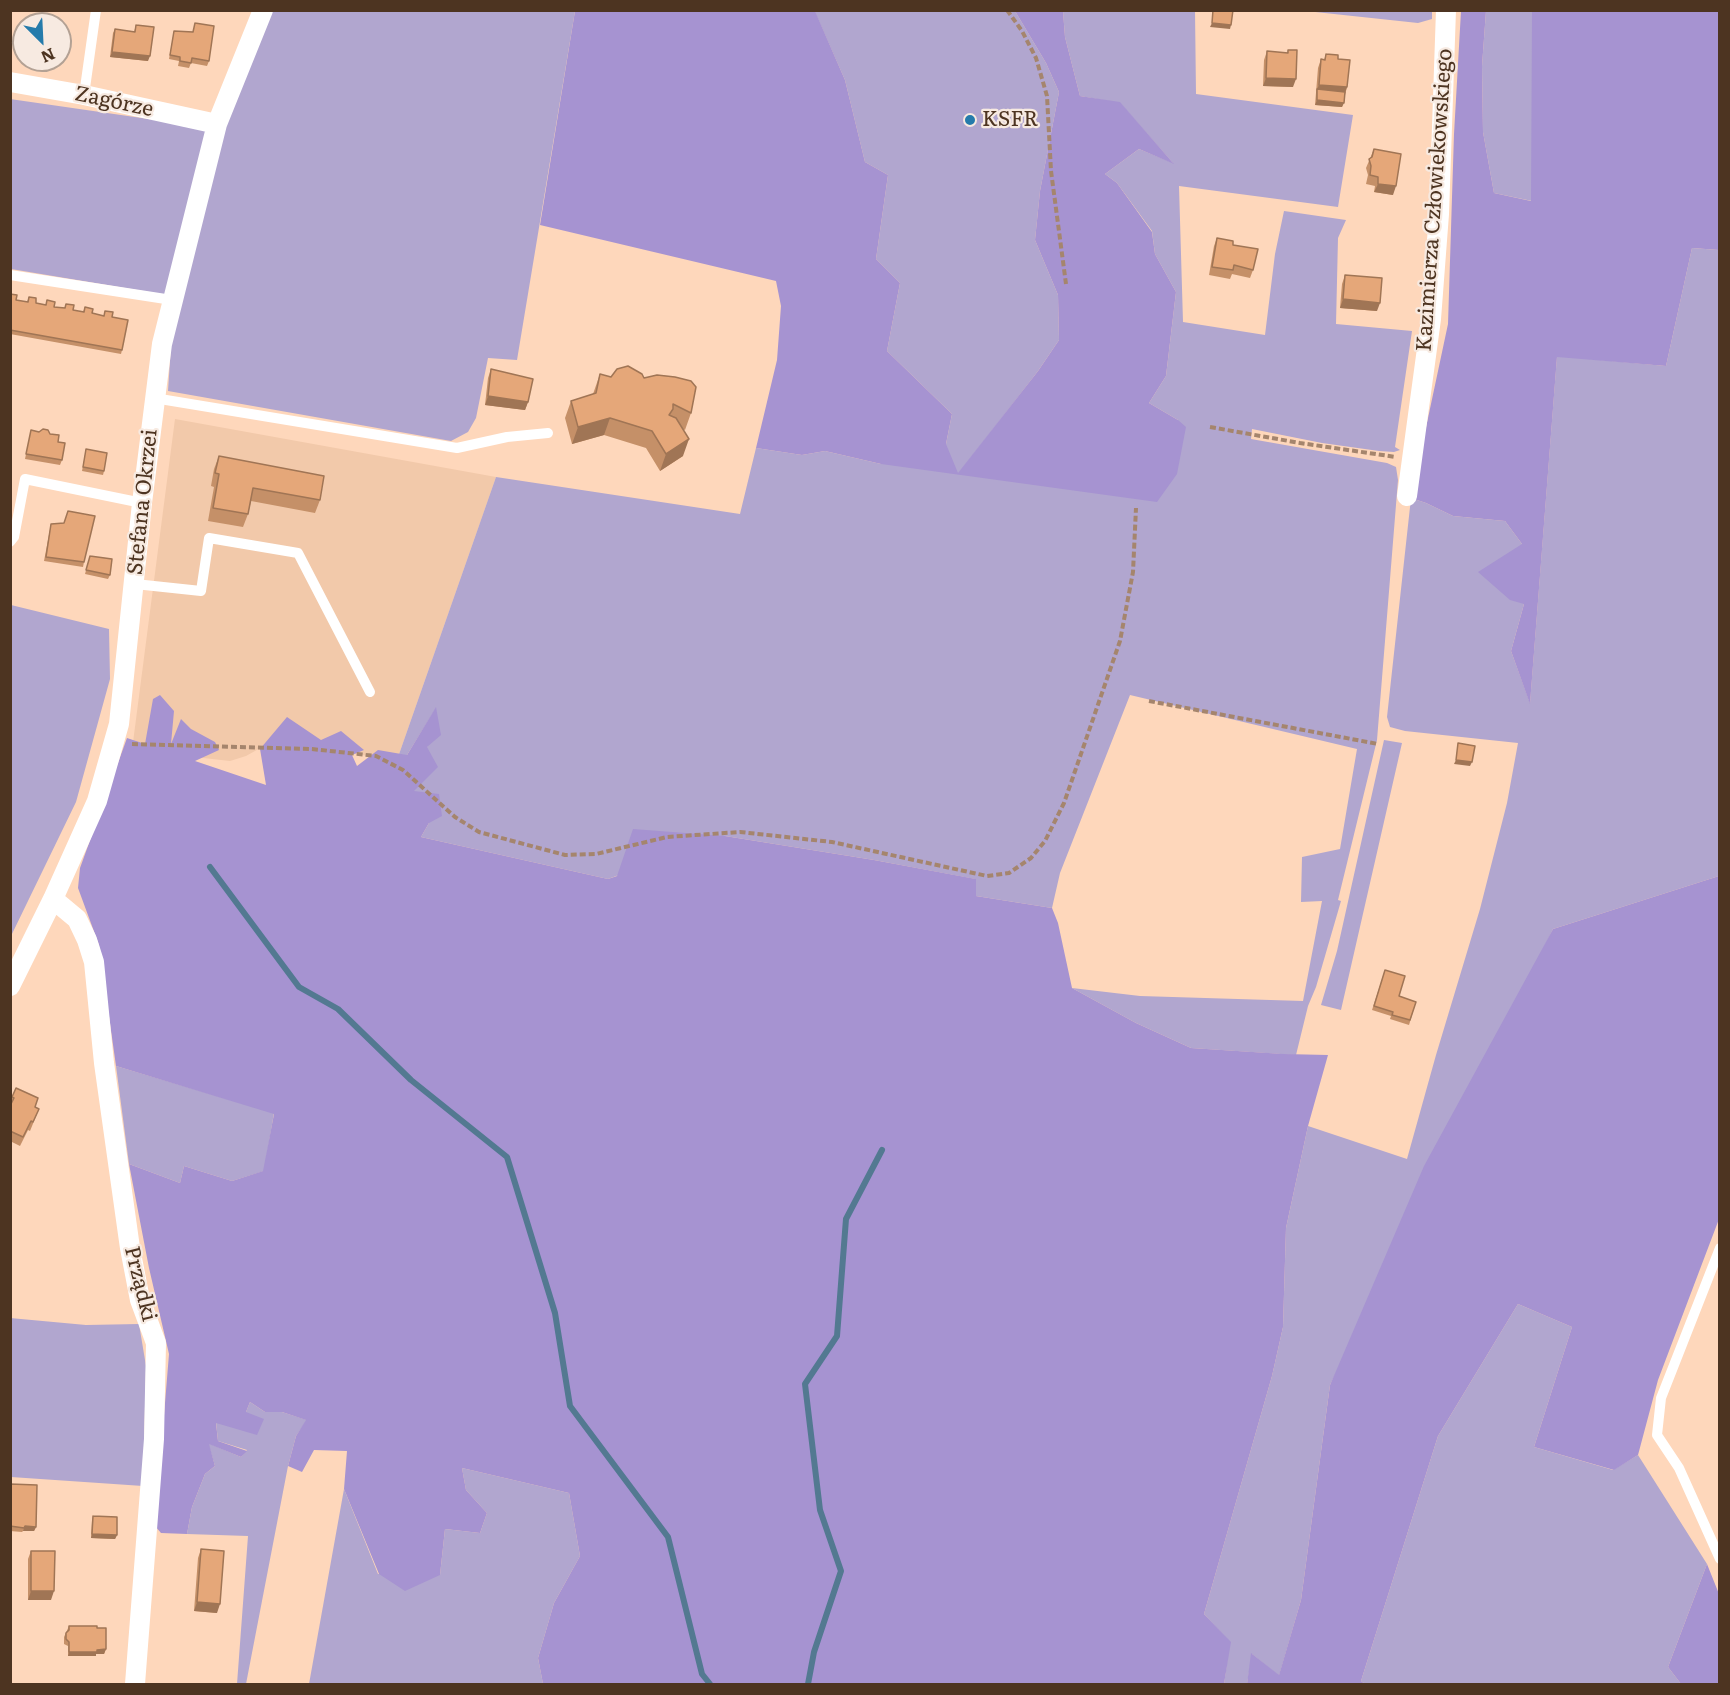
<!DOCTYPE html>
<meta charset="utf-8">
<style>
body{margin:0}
#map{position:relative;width:1730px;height:1695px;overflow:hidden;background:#fed7bb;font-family:Literata,serif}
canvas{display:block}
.frame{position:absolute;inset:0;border:12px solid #4d3421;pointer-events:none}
.north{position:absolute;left:12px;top:12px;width:60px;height:60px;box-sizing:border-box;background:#f7eae1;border:2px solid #b3a194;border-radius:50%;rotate:156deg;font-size:16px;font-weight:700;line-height:24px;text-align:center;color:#4d3421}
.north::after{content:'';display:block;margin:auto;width:21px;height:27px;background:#257bab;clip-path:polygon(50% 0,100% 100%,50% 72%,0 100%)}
</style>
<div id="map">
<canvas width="1730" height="1695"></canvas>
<div class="frame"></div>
<div class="north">N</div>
</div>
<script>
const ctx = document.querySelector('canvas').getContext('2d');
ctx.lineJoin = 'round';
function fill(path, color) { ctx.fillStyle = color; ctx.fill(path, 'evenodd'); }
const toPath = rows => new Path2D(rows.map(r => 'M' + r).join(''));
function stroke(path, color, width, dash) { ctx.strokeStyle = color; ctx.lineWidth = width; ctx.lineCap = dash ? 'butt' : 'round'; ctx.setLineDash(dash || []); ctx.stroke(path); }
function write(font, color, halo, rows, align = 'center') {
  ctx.font = font + ' Literata,serif'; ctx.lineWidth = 4.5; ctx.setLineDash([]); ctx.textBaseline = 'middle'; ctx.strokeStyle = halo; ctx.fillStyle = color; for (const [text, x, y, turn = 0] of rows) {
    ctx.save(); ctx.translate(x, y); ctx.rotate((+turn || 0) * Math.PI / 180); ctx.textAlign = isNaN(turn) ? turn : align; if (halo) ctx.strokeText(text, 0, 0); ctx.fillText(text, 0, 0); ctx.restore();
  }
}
fill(toPath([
 [175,419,496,477,397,760,271,742,246,756,230,761,132,750]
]), '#f2c9aa');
fill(toPath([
 [263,11,575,11,517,360,488,358,476,418,468,432,451,441,168,391,175,286],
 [807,11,1015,11,1046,63,1059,92,1040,191,1035,240,1058,295,1059,340,1038,371,959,473,1178,420,1149,403,1166,376,1176,292,1155,254,1152,231,1117,183,1105,174,1139,149,1173,163,1120,103,1080,96,1065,37,1063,11,1195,11,1196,94,1353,115,1338,207,1179,186,1183,322,1265,335,1275,254,1284,211,1346,220,1338,238,1336,324,1412,331,1395,447,1400,450,1394,452,1379,451,1322,443,1252,429,1251,439,1387,463,1396,467,1398,480,1377,740,1338,900,1341,901,1316,987,1308,1006,1296,1055,1191,1048,1136,1023,1072,988,1140,996,1303,1001,1322,901,1301,902,1302,857,1340,849,1357,749,1130,695,1060,873,1052,908,976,896,975,879,874,860,725,836,608,879,421,837,429,823,413,791,427,747,436,708,407,755,397,760,496,477,740,514,756,448,802,455,825,451,881,464,946,444,952,414,887,351,900,283,876,259,888,175,865,162,845,80,815,12],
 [1306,11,1432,10,1432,19,1418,23],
 [1486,11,1532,11,1532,201,1494,193,1483,132,1482,66],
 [10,99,211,128,167,295,11,269],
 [1692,248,1719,250,1719,876,1553,929,1330,1385,1301,1600,1279,1676,1252,1654,1247,1684,1224,1684,1230,1642,1204,1614,1272,1376,1283,1327,1286,1228,1308,1126,1407,1159,1436,1055,1480,909,1507,803,1518,743,1405,731,1390,727,1387,717,1411,498,1426,503,1453,516,1505,521,1522,544,1524,604,1511,651,1530,703,1557,356,1666,366],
 [11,605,109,629,110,679,76,802,11,936],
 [1384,740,1402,743,1341,1010,1321,1005,1337,951],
 [116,1066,274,1113,264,1171,232,1181,184,1166,180,1183,129,1164],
 [1518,1304,1572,1327,1534,1447,1613,1470,1638,1455,1707,1564,1668,1667,1681,1684,1365,1684,1361,1681,1438,1436],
 [10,1318,86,1325,139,1324,146,1366,143,1486,11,1477],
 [250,1402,265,1412,282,1412,307,1420,296,1436,288,1466,246,1684,237,1684,248,1536,187,1534,192,1507,205,1474,215,1466,208,1443,241,1457,247,1450,218,1441,216,1422,246,1412],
 [462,1468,569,1493,580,1556,554,1603,538,1658,543,1684,309,1684,344,1489,378,1574,440,1575,445,1529,480,1533,487,1513,466,1490]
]), '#b1a6cf');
fill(toPath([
 [807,10,815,11,845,80,865,162,888,175,876,259,900,283,887,351,952,414,946,444,958,473,1038,371,1059,340,1058,295,1035,240,1040,191,1059,92,1046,63,1015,11,1063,11,1065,37,1080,96,1120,102,1174,164,1139,149,1105,174,1117,183,1152,232,1155,254,1176,292,1166,376,1149,403,1178,420,1186,427,1177,474,1157,502,881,464,825,451,802,455,756,448,777,360,781,306,776,281,540,225,575,11],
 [1461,11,1486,11,1482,66,1483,132,1494,193,1531,201,1532,11,1719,11,1719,250,1692,248,1666,366,1557,357,1530,704,1511,651,1524,604,1510,600,1478,572,1522,544,1505,521,1453,516,1426,503,1411,498,1448,324,1454,134],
 [160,695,174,711,171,744,181,719,191,729,215,742,219,750,195,761,266,785,260,749,287,717,321,740,341,731,364,750,352,755,357,766,378,750,407,755,436,707,441,735,427,747,438,767,414,791,439,794,442,816,429,823,421,837,608,879,617,876,633,829,725,836,874,860,976,879,976,896,1052,908,1058,923,1072,988,1136,1023,1191,1048,1284,1054,1328,1055,1308,1126,1286,1228,1283,1327,1272,1376,1204,1614,1231,1642,1224,1684,543,1684,538,1658,554,1603,580,1556,569,1493,462,1468,466,1490,487,1513,480,1533,445,1529,440,1575,405,1591,379,1574,344,1489,347,1451,314,1450,302,1472,288,1466,296,1436,306,1420,282,1412,265,1412,250,1402,246,1412,264,1419,257,1435,216,1423,218,1441,247,1451,241,1457,209,1444,215,1466,205,1474,192,1507,187,1534,161,1533,155,1526,169,1354,149,1268,129,1164,180,1183,184,1166,232,1181,263,1171,274,1114,116,1066,99,945,78,888,80,868,127,738,145,744,153,699],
 [1719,876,1719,1219,1658,1380,1638,1455,1614,1470,1534,1447,1572,1327,1518,1304,1438,1436,1361,1681,1365,1684,1247,1684,1251,1653,1279,1675,1301,1600,1330,1385,1424,1166,1553,929],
 [1707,1564,1719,1594,1719,1684,1681,1684,1668,1667]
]), '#a693d1');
stroke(toPath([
 [210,867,299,987,338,1009,411,1080,507,1157,555,1313,570,1406,668,1537,702,1674,710,1684],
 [808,1684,814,1652,841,1571,820,1510,805,1384,837,1336,846,1219,882,1150]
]), '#537991', 6);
stroke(toPath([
 [1007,10,1022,31,1036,58,1047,96,1051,171,1066,284],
 [1210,427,1300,443,1396,457],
 [1149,701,1378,744],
 [132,744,312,749,376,756,403,770,455,817,479,832,565,855,596,854,667,837,740,832,832,842,987,876,1009,873,1031,858,1045,841,1064,803,1120,641,1133,572,1136,508]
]), '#a5856d', 4, [6, 3]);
stroke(toPath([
 [84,95,96,10],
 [10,275,172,300],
 [154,398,457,448,507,437,548,433],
 [10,542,14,537,25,479,142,503],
 [135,584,201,591,209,538,298,553,370,692],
 [1720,1248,1661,1398,1657,1435,1679,1468,1720,1559]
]), '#fff', 10);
stroke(toPath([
 [10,82,84,95,217,124],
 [1407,496,1431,319,1439,214,1446,10],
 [53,899,77,919,87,940,94,962,104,1063,130,1248,140,1300,156,1343,154,1439,135,1684],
 [10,986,53,899,97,801,119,724,142,503,162,344,217,124,263,10]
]), '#fff', 20);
fill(toPath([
 [195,23,209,61,207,66,191,63,189,68,178,66,179,61,169,59,174,31,193,32],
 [136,25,148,61,110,57,113,33,115,29,134,32],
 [1288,50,1293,87,1263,86,1264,60,1267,51,1287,53],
 [1326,54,1338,59,1347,87,1342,107,1315,105,1318,68,1321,59,1324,60],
 [1374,149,1393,195,1374,192,1375,186,1366,184,1368,175,1366,168],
 [1217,238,1233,245,1253,270,1250,278,1232,274,1230,279,1209,275,1214,246],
 [1345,275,1377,311,1340,308,1342,284],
 [10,294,16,300,27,302,29,297,36,303,46,305,47,300,54,307,65,308,66,304,73,310,83,312,85,307,92,313,104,316,105,311,112,317,122,350,121,354,10,334],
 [491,369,528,402,525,410,485,405,488,378],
 [600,374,611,377,644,378,691,413,685,430,683,429,683,456,660,471,646,448,604,435,572,444,565,418,571,401,593,394],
 [31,430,50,434,58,442,62,460,60,465,25,459],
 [86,449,104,471,103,475,82,471],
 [219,456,320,500,315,513,251,501,248,514,243,527,208,521,214,487,211,486,214,469],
 [64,523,84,562,83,567,44,561,51,524],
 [90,556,110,575,108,579,85,574],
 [1385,970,1399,996,1416,1002,1409,1025,1390,1019,1391,1016,1372,1010],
 [16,1088,35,1107,39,1109,30,1131,28,1130,20,1146,10,1141,10,1101],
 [10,1484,36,1527,34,1531,23,1531,22,1532,10,1531],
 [93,1516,117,1535,115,1539,91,1538,92,1520],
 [201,1549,217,1613,194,1611,198,1558],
 [31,1551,51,1600,28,1600,28,1559],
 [69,1626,97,1628,106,1649,104,1654,96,1654,96,1656,68,1656,68,1646,64,1644,64,1637]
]), '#c59068');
fill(toPath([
 [1212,23,1231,25,1230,29,1210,27],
 [112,52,150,56,148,61,110,57],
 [1266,78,1296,79,1293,87,1263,86],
 [1319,85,1347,87,1344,96,1317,89],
 [1317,100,1344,103,1342,107,1315,105],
 [1378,184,1396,186,1393,195,1374,192],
 [1343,299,1380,303,1377,311,1340,308],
 [488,396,528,402,525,410,485,405],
 [610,418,604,435,572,444,578,427],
 [689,439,683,456,660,471,666,454],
 [1456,760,1472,762,1470,766,1454,764],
 [25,1526,36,1527,34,1531,23,1531],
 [92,1534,117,1535,115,1539,91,1538],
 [31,1591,54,1591,51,1600,28,1600],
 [197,1602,220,1604,217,1613,194,1611],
 [106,1649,104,1654,96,1654,96,1656,68,1656,69,1652]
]), '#a07555');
const building = toPath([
 [1213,10,1233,10,1231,25,1212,23,1213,10],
 [195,23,214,26,209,61,192,58,191,63,180,61,180,57,170,55,174,31,193,32,195,23],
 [136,25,154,27,150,56,112,52,115,29,135,32,136,25],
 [1288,50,1297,50,1296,79,1266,78,1267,51,1288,53,1288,50],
 [1326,54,1338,55,1338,59,1350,60,1347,87,1319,85,1321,59,1325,60,1326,54],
 [1317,89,1345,92,1344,103,1317,100,1317,89],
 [1374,149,1401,154,1396,186,1378,184,1378,177,1370,175,1371,166,1369,159,1372,157,1374,149],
 [1217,238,1233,241,1233,245,1258,249,1253,270,1234,265,1233,270,1212,267,1217,238],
 [1345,275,1382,278,1380,303,1343,299,1345,275],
 [10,294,17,295,16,300,28,302,29,297,36,298,36,303,46,305,47,300,55,302,54,307,65,308,66,304,74,305,73,310,84,312,85,307,93,309,92,313,104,316,105,311,113,312,112,317,128,320,122,350,10,330,10,294],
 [628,366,642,374,644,378,657,375,675,377,691,381,696,387,691,413,673,404,673,409,669,415,676,418,689,439,666,454,652,431,610,418,578,427,571,401,596,393,600,374,611,377,617,369,628,366],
 [491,369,533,379,528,402,488,396,491,369],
 [43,429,48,430,50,434,59,435,58,442,65,443,62,460,26,454,31,430,39,432,43,429],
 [86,449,107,453,104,471,83,467,86,449],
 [219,456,324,476,320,500,253,488,248,514,213,508,219,474,215,473,219,456],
 [68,511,95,516,84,562,46,557,51,524,64,523,68,511],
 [90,556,112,559,110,575,86,570,90,556],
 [1458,743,1475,746,1472,762,1456,760,1458,743],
 [1385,970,1405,976,1399,996,1416,1002,1410,1020,1392,1015,1393,1012,1374,1006,1385,970],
 [16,1088,38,1098,35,1107,39,1109,33,1122,31,1121,23,1137,10,1131,10,1106,14,1098,12,1097,16,1088],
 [10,1484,37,1485,36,1527,25,1526,24,1528,10,1526,10,1484],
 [93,1516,117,1517,117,1535,92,1534,93,1516],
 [201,1549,224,1551,220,1604,197,1602,201,1549],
 [31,1551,55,1551,54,1591,31,1591,31,1551],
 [69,1626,97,1626,97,1628,106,1628,106,1649,97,1650,97,1652,69,1652,69,1642,66,1639,66,1633,69,1630,69,1626]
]);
fill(building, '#e5a779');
stroke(building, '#a07555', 1.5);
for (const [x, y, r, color] of [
 [970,120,6,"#257bab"]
]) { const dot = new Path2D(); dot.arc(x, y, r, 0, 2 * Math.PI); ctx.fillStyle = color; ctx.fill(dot); stroke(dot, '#f7eae1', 2); }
write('21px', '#4d3421', '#f7eae1', [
 ["Zagórze",114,102,12],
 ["Kazimierza Człowiekowskiego",1435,200,-86],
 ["Stefana Okrzei",143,502,-84],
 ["Prządki",140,1284,76]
]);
write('21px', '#4d3421', '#f7eae1', [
 ["KSFR",982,120]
], 'left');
</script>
